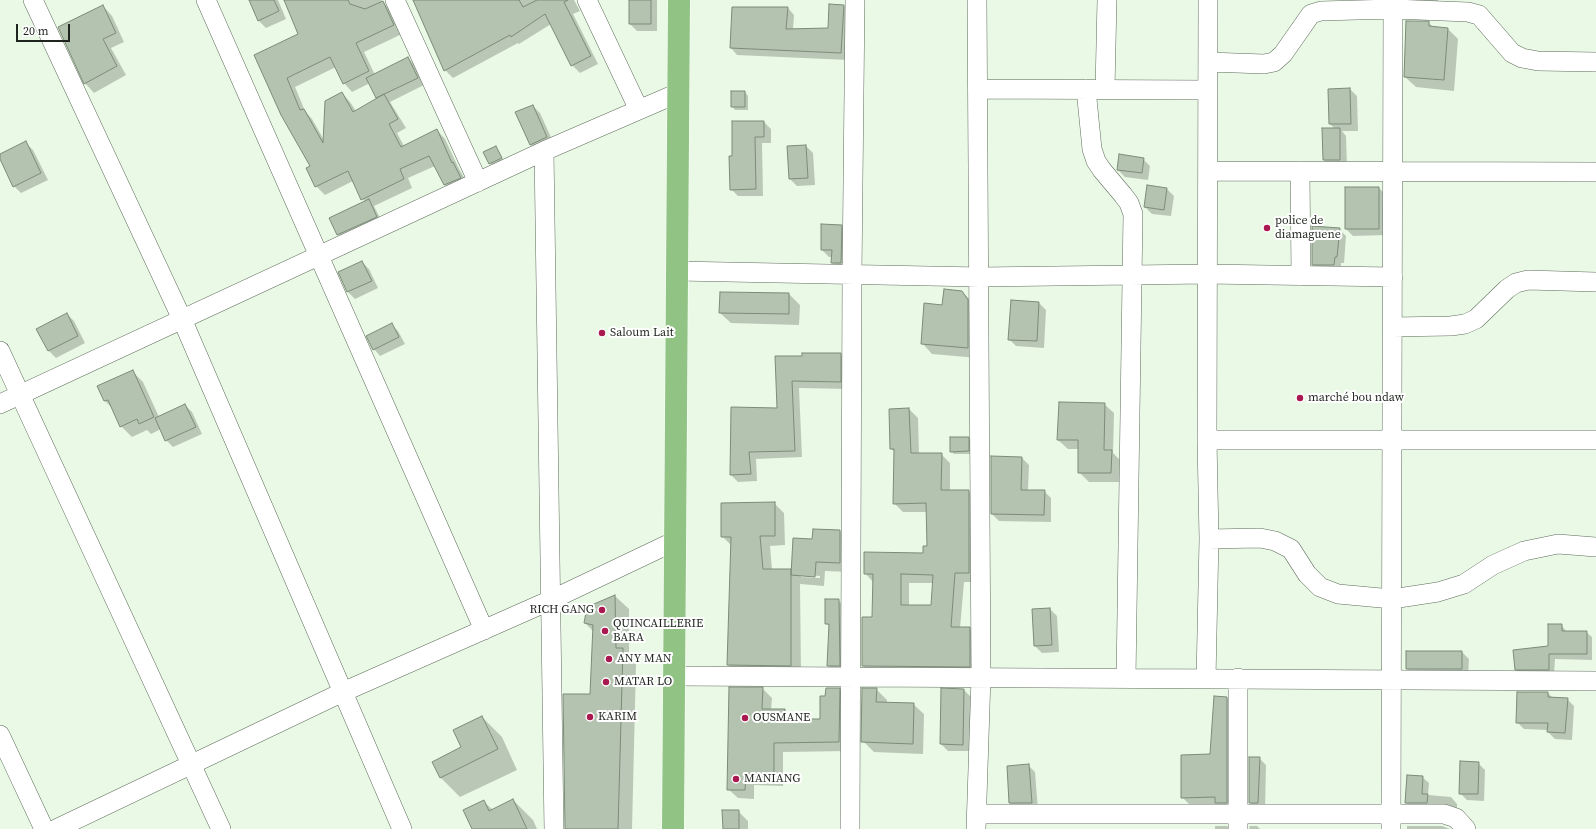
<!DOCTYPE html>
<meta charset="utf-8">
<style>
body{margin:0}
#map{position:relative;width:1596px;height:829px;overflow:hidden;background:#e9f9e5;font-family:"Source Serif 4",serif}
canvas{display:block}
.scale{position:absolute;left:16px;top:24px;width:54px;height:18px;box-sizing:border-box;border:2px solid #1f251e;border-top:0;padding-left:5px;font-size:12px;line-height:14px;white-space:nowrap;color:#1f251e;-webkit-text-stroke:3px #fff;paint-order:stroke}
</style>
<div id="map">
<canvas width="1596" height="829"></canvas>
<div class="scale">20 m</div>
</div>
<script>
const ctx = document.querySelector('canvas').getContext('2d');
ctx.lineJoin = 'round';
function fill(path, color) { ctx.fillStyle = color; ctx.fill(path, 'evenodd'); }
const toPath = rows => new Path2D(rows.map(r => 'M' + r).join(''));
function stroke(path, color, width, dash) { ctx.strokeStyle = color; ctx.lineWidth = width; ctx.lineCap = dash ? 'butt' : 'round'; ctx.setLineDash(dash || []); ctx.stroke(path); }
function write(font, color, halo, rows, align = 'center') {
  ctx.font = font + ' "Source Serif 4",serif'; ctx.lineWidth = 4; ctx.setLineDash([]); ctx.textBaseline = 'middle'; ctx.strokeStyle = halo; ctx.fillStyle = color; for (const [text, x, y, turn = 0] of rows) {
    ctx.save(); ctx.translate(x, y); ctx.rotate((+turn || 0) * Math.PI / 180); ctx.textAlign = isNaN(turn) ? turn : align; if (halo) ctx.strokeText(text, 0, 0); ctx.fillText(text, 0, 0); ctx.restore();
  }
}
fill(toPath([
 [250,0,278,0,286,19,266,28,259,21],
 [294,0,381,0,391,11,402,34,364,52,375,75,408,58,415,65,424,85,390,102,406,128,397,133,404,146,437,130,445,139,459,169,469,186,453,194,445,185,435,166,408,178,412,188,374,206,383,224,345,241,338,234,365,202,353,181,325,195,316,186,307,168,312,166,256,56,299,34],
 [336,67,344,83,352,92,370,83,378,99,356,111,350,102,342,93,324,140,312,119,305,111,295,87],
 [414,0,574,0,580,11,573,14,598,64,580,73,572,65,551,24,519,44,518,43,453,78,445,70],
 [630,0,657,0,657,31,637,31,630,24],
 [1407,0,1438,0,1437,6,1412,5],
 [103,6,112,16,124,42,111,48,126,75,94,93,85,83,59,27],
 [844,6,850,13,848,60,737,55,731,48,788,8,794,15,793,30,829,29],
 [1428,22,1434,28,1448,29,1458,39,1454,91,1416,87,1405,77],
 [1350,89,1357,96,1358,131,1342,131,1346,136,1347,167,1331,167,1324,160,1335,129,1330,124],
 [745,92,748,96,748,110,735,110,732,106],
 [533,106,540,113,554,144,537,151,530,144],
 [733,122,764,122,771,129,771,143,762,143,763,196,738,196,731,189],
 [26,143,33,150,48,180,21,193,14,186,0,155],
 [806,146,813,153,815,185,797,186,790,179],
 [495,147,505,162,493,167,484,153],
 [1143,159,1150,166,1148,180,1125,177,1118,170],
 [1379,188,1386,195,1386,235,1353,236,1346,229],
 [1167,189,1174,196,1171,216,1152,214,1145,207],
 [841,226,848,233,848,270,839,270,832,263,832,257,829,257,822,250],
 [1339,229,1346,236,1344,263,1341,263,1341,272,1320,271,1313,264],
 [362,262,369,269,378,288,355,299,348,292,339,273],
 [962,292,973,302,978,358,932,354,922,343,943,306],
 [721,293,789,294,800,305,799,325,731,323,720,313],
 [1012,301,1039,303,1046,310,1044,348,1016,346,1009,339],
 [67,314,74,321,85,343,56,358,49,351,38,329],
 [391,324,398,331,405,344,380,356,374,349],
 [840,354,847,361,847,389,799,388,802,457,756,459,757,481,738,482,731,475,778,409,803,357],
 [132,371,143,382,159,417,185,405,192,412,202,434,173,447,166,440,161,429,151,434,147,430,132,437,121,426,113,409,105,401,98,386],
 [1104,404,1114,413,1113,453,1121,461,1121,482,1089,482,1079,472,1079,449,1068,449,1058,440],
 [909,409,918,418,919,454,941,454,950,463,950,491,968,491,978,500,978,582,964,582,960,628,969,628,978,637,978,675,872,675,863,666,873,618,873,582,865,573,924,554,928,547,927,512,903,512,894,503,895,452,891,449],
 [909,583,934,583,932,606,909,606],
 [968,438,971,442,972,454,954,454,951,451],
 [992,457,1022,458,1029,465,1028,491,1044,491,1051,498,1051,522,999,521,992,514],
 [774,503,784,513,785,545,770,546,772,570,792,572,813,540,840,531,849,541,849,572,825,571,824,586,800,584,801,675,738,675,728,665,732,546,722,536],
 [801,575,820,576,820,578,801,577],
 [615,596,629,609,629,657,636,663,632,829,566,829,591,696,594,632,585,623,588,608],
 [838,600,842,604,842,669,831,669,828,665,830,627,826,623],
 [1050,609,1057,616,1059,652,1042,653,1035,646],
 [1561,625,1567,632,1586,632,1592,637,1592,660,1555,659,1554,675,1522,675,1516,669,1549,647],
 [1462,652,1469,659,1468,676,1414,676,1407,669],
 [762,688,772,698,771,710,785,710,795,720,821,720,826,697,839,689,848,698,848,751,783,752,783,786,754,785,754,799,738,798,728,789],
 [876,689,887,700,887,703,913,704,924,714,923,754,874,752,864,742],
 [964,690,971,697,970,751,948,751,941,744],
 [1548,693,1553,698,1567,699,1574,706,1572,740,1555,739,1548,732,1548,730,1524,729,1517,722],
 [1227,698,1234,705,1234,810,1223,810,1217,804,1189,804,1182,797,1211,755],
 [482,717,502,737,517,770,460,797,440,777,462,748],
 [1259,758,1266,765,1265,810,1257,810,1250,803],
 [1478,763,1485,770,1484,801,1467,800,1460,793],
 [1028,765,1035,772,1038,810,1017,810,1010,803],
 [1422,777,1429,783,1428,795,1451,797,1457,804,1457,810,1413,809,1406,803],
 [513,800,533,820,537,829,473,829,483,801,493,810],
 [738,811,748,821,748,829,724,829],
 [1215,826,1227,826,1230,829,1215,829],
 [1250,826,1257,826,1260,829,1249,829],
 [1407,826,1442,826,1450,829,1407,829]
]), '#0003');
const building = toPath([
 [249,0,274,0,279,11,258,21,249,0],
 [284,0,348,0,350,4,365,9,383,1,394,25,356,43,369,71,343,84,330,57,287,78,300,110,304,109,323,143,325,101,342,92,353,112,384,94,398,119,389,124,401,147,437,129,452,163,453,162,461,178,444,185,429,156,400,169,404,179,361,200,348,171,315,187,306,168,310,166,281,115,254,55,298,34,284,0],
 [413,0,519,0,523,7,537,0,568,0,564,2,591,56,571,66,545,14,511,37,510,35,444,71,413,0],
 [629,0,651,0,651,24,629,24,629,0],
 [829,4,844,5,841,53,730,48,732,7,788,7,786,29,828,28,829,4],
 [103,5,116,33,103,39,117,66,84,84,58,27,103,5],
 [1406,21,1429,21,1429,26,1448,28,1444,80,1404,77,1406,21],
 [408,57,418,78,376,98,366,78,408,57],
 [1350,88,1351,124,1329,124,1328,89,1350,88],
 [731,91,745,91,745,107,731,107,731,91],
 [533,105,547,137,530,145,515,112,533,105],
 [732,121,764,121,764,137,755,137,756,189,730,190,729,156,732,156,732,121],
 [1322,128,1340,128,1340,160,1323,160,1322,128],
 [26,141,41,173,13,187,0,159,0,154,26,141],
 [806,145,808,178,789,179,787,146,806,145],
 [496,146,502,158,489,164,483,152,496,146],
 [1119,154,1144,158,1142,173,1117,170,1119,154],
 [1147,185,1167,188,1164,210,1144,207,1147,185],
 [1345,187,1379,187,1379,229,1345,229,1345,187],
 [369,199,377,217,337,235,329,218,369,199],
 [821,224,842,225,841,263,831,263,832,250,821,250,821,224],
 [1312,226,1340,228,1337,257,1335,257,1334,265,1312,265,1312,226],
 [362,261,372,281,347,292,338,272,362,261],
 [944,289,962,291,968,300,968,348,921,344,924,303,942,305,944,289],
 [720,292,789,293,789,314,719,313,720,292],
 [1011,300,1039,302,1037,341,1008,340,1011,300],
 [67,313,78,336,48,351,36,329,67,313],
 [392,323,399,337,373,350,366,336,392,323],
 [802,353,841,353,841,382,792,381,795,451,749,452,751,474,730,475,731,407,777,408,775,356,802,356,802,353],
 [133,370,154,417,139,424,137,419,120,427,108,400,104,401,97,386,133,370],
 [1059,402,1105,403,1104,450,1112,450,1111,473,1078,473,1078,440,1057,440,1059,402],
 [185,404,196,427,165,441,155,418,185,404],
 [909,408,911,453,942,453,941,490,969,490,969,573,955,573,951,627,970,627,970,667,862,666,862,617,872,617,873,574,864,574,864,552,923,553,923,546,927,546,926,503,893,504,894,449,890,449,889,409,909,408],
 [901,574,933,575,931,605,901,605,901,574],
 [950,437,969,437,969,451,950,452,950,437],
 [991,456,1022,457,1021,490,1045,490,1044,515,991,514,991,456],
 [775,502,775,536,760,536,763,569,791,569,791,666,727,665,731,537,721,537,721,503,775,502],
 [813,529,840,530,840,563,816,562,815,577,791,575,793,538,812,539,813,529],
 [615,595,616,648,623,648,618,829,565,829,563,694,590,694,593,625,584,623,587,607,615,595],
 [825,599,839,599,840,666,827,666,829,624,825,624,825,599],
 [1050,608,1052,645,1034,646,1032,609,1050,608],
 [1548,624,1562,624,1562,631,1587,631,1587,654,1549,654,1549,670,1515,670,1513,650,1548,646,1548,624],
 [1406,651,1462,651,1462,669,1406,669,1406,651],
 [729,687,763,687,762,709,785,709,785,719,820,719,820,696,825,696,826,688,840,688,839,742,774,743,774,777,746,776,745,790,727,790,729,687],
 [862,688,877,688,876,702,914,703,913,744,861,742,862,688],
 [941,688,964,689,963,745,940,744,941,688],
 [1517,692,1548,692,1548,697,1568,698,1565,733,1547,732,1548,723,1516,723,1517,692],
 [1214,696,1227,697,1227,803,1215,803,1215,797,1181,798,1181,755,1210,754,1214,696],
 [482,716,498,749,440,778,432,762,461,747,453,730,482,716],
 [1249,757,1260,757,1258,803,1249,803,1249,757],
 [1460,761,1479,762,1478,794,1459,794,1460,761],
 [1029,764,1032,803,1009,803,1007,766,1029,764],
 [1407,775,1423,776,1422,794,1428,794,1427,803,1405,803,1407,775],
 [513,799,527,829,472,829,463,810,484,800,489,811,513,799],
 [722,810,739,810,739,829,723,829,722,810]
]);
fill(building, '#b4c3b0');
stroke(building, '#7c8a78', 1);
const minor = toPath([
 [33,0,182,319,402,829],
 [206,0,484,630],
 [395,0,478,182],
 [587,0,639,110],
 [1208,62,1264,64,1274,62,1283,54,1311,14,1321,11,1393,9,1468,12,1479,15,1512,53,1522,58,1538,61,1596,62],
 [978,89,1208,90],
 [1086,89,1092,149,1096,161,1102,170,1123,195,1129,203,1133,214,1126,678],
 [1105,89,1107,0],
 [544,151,554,829],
 [1208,171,1596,172],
 [1300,171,1301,276],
 [677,271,980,277,1207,274,1393,277],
 [1393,327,1451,326,1465,324,1476,319,1507,289,1516,283,1528,280,1596,282],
 [0,351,221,829],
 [0,404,544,151,678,93],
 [1207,440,1596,440],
 [1209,539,1260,538,1275,541,1291,549,1307,574,1320,587,1338,594,1392,599,1438,592,1464,584,1493,565,1524,551,1558,544,1596,547],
 [673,676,1596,681],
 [1206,679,1209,539,1207,440,1208,0],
 [0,735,44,829],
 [976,814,1444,814,1456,818,1466,829],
 [56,829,343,692,551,600,675,541],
 [850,829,852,275,855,0],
 [976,829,981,677,977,0],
 [1238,829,1238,678],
 [1391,829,1393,0]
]);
const trunk = toPath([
 [673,829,679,0]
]);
stroke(minor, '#5e6c5b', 20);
stroke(trunk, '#fff', 23);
stroke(minor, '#fff', 19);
stroke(trunk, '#90c384', 22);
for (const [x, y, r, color] of [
 [1267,228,4,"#aa1850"],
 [602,333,4,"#aa1850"],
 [1300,398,4,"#aa1850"],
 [602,610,4,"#aa1850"],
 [605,631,4,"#aa1850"],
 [609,659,4,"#aa1850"],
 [606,682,4,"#aa1850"],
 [590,717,4,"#aa1850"],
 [745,718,4,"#aa1850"],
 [736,779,4,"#aa1850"]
]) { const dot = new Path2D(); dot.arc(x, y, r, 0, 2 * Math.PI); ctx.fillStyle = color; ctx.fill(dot); stroke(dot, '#fff', 1.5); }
write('12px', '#1f251e', '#fff', [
 ["police de",1275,221],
 ["diamaguene",1275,235],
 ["Saloum Lait",610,333],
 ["marché bou ndaw",1308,398],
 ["RICH GANG",594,610,"right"],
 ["QUINCAILLERIE",613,624],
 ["BARA",613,638],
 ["ANY MAN",617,659],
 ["MATAR LO",614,682],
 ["KARIM",598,717],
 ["OUSMANE",753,718],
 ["MANIANG",744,779]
], 'left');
</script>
